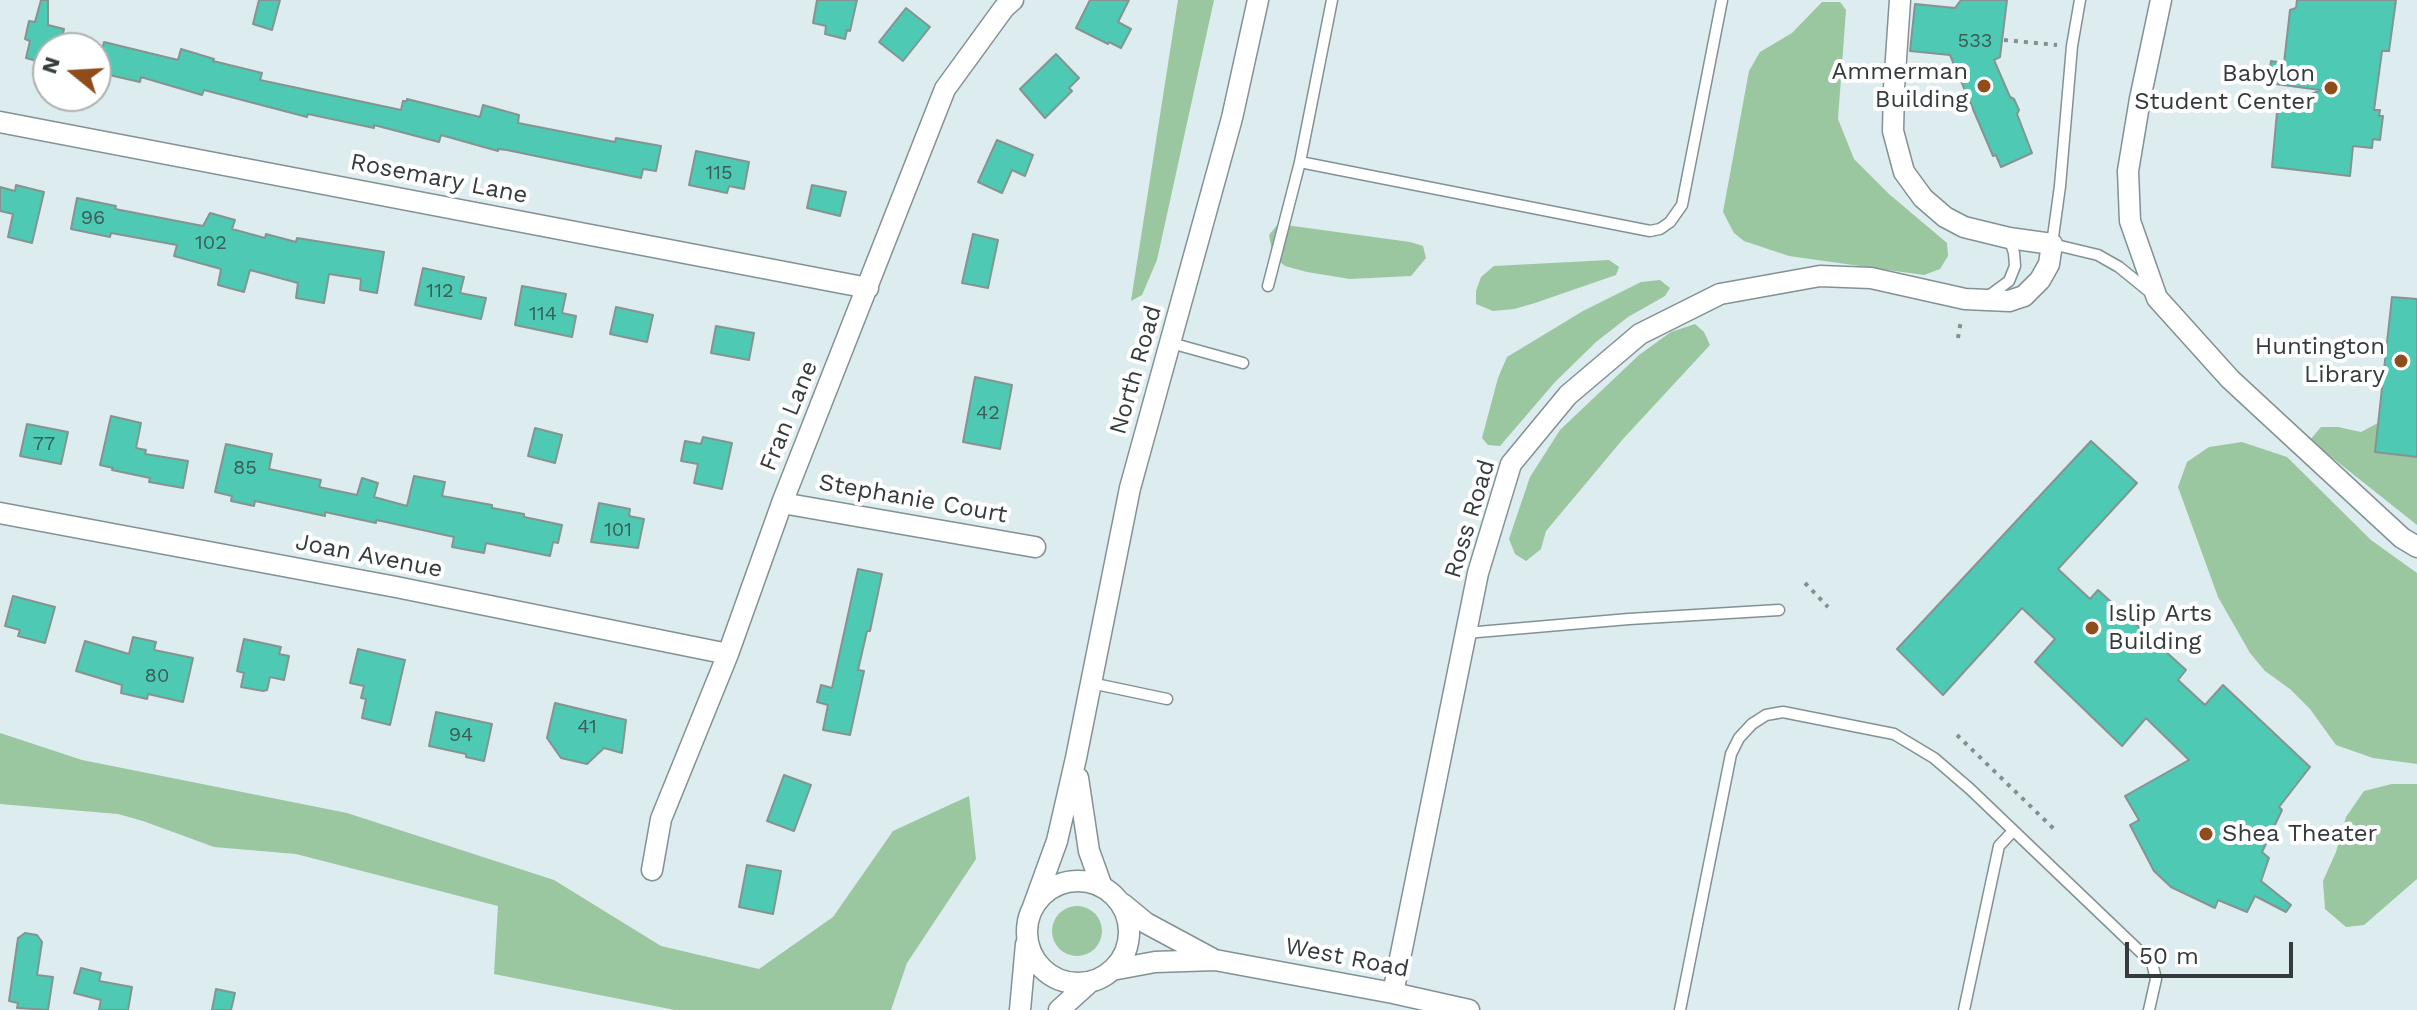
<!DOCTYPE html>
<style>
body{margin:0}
#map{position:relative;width:2417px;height:1010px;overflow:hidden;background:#dcecef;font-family:"Work Sans",sans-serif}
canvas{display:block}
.north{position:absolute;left:32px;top:32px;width:80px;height:80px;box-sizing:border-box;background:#fff;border:2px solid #aeb1b1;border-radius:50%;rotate:288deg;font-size:22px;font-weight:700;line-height:32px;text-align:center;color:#353b3c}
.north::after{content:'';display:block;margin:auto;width:28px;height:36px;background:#8f4d1c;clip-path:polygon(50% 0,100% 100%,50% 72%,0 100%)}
.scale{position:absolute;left:2125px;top:942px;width:168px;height:36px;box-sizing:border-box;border:4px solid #353b3c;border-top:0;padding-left:10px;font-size:24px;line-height:28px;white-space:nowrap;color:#353b3c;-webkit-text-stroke:6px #fff;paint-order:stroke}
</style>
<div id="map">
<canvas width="2417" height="1010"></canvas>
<div class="north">N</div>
<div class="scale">50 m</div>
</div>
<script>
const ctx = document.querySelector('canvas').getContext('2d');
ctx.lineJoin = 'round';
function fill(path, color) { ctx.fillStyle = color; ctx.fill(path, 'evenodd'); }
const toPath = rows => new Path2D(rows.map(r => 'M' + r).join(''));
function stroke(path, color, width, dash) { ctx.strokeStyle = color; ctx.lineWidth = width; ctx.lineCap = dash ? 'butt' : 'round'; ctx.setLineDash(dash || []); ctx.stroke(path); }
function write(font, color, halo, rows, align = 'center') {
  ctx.font = font + ' "Work Sans",sans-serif'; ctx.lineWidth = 8; ctx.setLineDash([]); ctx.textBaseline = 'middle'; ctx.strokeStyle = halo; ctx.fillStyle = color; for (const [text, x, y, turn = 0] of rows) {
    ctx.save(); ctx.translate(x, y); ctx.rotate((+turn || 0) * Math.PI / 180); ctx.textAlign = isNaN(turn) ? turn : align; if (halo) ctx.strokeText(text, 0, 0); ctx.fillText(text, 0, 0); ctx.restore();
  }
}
fill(toPath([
 [1178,0,1214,0,1157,260,1142,295,1131,301],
 [1822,2,1840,2,1846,10,1838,119,1854,159,1889,194,1947,243,1948,256,1940,269,1924,275,1789,256,1744,241,1734,233,1723,212,1749,71,1760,52,1792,33],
 [1278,224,1410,242,1423,246,1426,258,1411,276,1350,279,1307,272,1285,266,1273,256,1269,235],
 [1609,260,1619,267,1616,275,1535,303,1514,309,1493,311,1476,304,1476,291,1481,277,1494,266],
 [1660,280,1670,288,1665,296,1628,317,1596,342,1555,382,1500,446,1488,445,1482,438,1498,378,1507,357,1583,311,1641,282],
 [1695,324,1704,332,1710,345,1623,439,1546,531,1541,549,1526,561,1515,554,1509,539,1530,477,1560,430,1639,355,1671,332],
 [2378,423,2375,452,2417,457,2417,525,2310,440,2321,427,2338,427,2361,432],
 [2242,442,2287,457,2371,540,2417,573,2417,764,2373,758,2336,745,2310,709,2290,689,2265,671,2250,653,2218,597,2178,487,2187,462,2209,447],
 [0,733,82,760,347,813,554,880,661,946,759,969,833,917,893,831,969,796,976,859,907,963,891,1010,675,1010,494,974,498,906,296,854,214,847,143,821,118,814,0,804],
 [2392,784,2417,784,2417,879,2364,925,2346,927,2325,909,2323,881,2336,852,2346,817,2364,791],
 '1052 931a25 25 0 1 1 50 0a25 25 0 1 1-50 0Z'
]), '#9ac6a0');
const building = toPath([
 [41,0,48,0,48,25,64,29,60,47,48,44,48,64,26,58,30,41,25,39,29,21,35,22,41,0],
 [259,0,280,0,272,30,253,24,259,0],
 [817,0,857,0,850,31,847,30,845,39,825,34,826,26,813,23,817,0],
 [1090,0,1129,0,1118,22,1131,29,1121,48,1109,42,1108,44,1076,28,1090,0],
 [1961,0,2007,0,2000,57,1994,60,2010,97,2014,99,2019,110,2017,114,2032,153,2001,167,1996,155,1993,156,1950,55,1910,51,1915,4,1955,8,1961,0],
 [2297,0,2396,0,2389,51,2382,51,2374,110,2380,110,2379,116,2383,116,2380,140,2373,139,2372,148,2353,146,2350,176,2272,167,2277,112,2320,90,2268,83,2271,61,2284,63,2290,10,2296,8,2297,0],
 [906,8,930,27,903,61,879,42,906,8],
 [104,42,178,60,181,49,214,59,213,61,262,73,260,80,401,110,403,101,407,101,407,99,480,117,483,105,519,115,518,123,615,142,616,138,661,146,656,171,643,169,641,178,507,150,498,149,498,151,441,135,439,142,374,125,374,128,308,114,307,117,204,90,202,95,141,77,140,82,96,72,104,42],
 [1056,54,1079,78,1069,88,1072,91,1045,118,1020,89,1056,54],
 [997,140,1033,155,1025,176,1012,170,1002,193,978,182,997,140],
 [696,151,749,162,744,189,729,186,727,193,689,185,696,151],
 [16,185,44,192,32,243,8,237,13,214,0,211,0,187,15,191,16,185],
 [812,185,846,192,840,216,807,208,812,185],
 [77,198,116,206,115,209,203,226,210,213,235,220,232,229,265,238,266,234,296,242,297,238,384,252,377,293,360,290,361,279,329,274,324,303,296,298,298,283,250,270,244,292,218,285,221,269,174,256,177,245,111,233,110,237,71,229,77,198],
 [973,234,998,240,988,288,962,283,973,234],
 [423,268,464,277,460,293,486,298,481,319,415,305,423,268],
 [522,286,566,294,562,313,576,316,572,337,515,325,522,286],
 [2392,297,2417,299,2417,457,2375,452,2392,297],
 [616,307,653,315,647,342,610,334,616,307],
 [716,326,754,333,749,360,711,353,716,326],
 [975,377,1012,385,1000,449,963,442,975,377],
 [111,416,141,423,136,448,146,450,145,454,188,461,183,488,149,482,150,478,112,470,113,468,100,465,111,416],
 [27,424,68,432,61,464,20,456,27,424],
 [535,428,562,435,555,463,528,456,535,428],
 [703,437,732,443,722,489,694,483,698,464,681,461,685,441,701,444,703,437],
 [2091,441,2137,483,2058,569,2090,599,2098,590,2186,670,2178,680,2205,705,2223,685,2310,767,2279,807,2282,810,2262,852,2269,858,2261,881,2291,905,2286,912,2255,896,2247,912,2218,900,2215,908,2171,887,2154,871,2130,825,2139,820,2125,796,2189,760,2146,718,2122,746,2035,662,2055,639,2022,608,1943,695,1897,649,2091,441],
 [226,444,272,454,269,469,321,480,319,487,357,495,362,478,378,483,374,497,407,506,414,476,445,482,442,496,492,505,492,508,524,514,524,517,562,525,558,543,553,542,550,556,486,543,484,553,452,547,454,537,386,522,376,520,376,523,325,512,325,516,255,501,254,506,231,501,232,496,215,492,226,444],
 [599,503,630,509,629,516,644,519,638,548,591,542,599,503],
 [858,569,882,574,870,631,867,631,858,670,864,671,850,735,823,730,828,705,817,702,821,685,832,688,858,569],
 [13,596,55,607,45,643,18,636,20,630,5,626,13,596],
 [133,637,156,642,154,650,193,658,183,702,148,694,147,699,121,693,122,685,76,671,85,641,129,654,133,637],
 [244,639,281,647,279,654,289,656,284,680,270,677,267,690,263,691,241,687,244,673,237,671,244,639],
 [358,649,405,660,390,725,362,718,366,699,361,698,364,686,350,683,358,649],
 [555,703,626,720,622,753,604,748,587,764,561,758,547,738,555,703],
 [436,712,492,724,484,761,466,757,466,754,429,746,436,712],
 [784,775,811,785,794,831,767,821,784,775],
 [747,865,781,871,773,914,739,907,747,865],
 [25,933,37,935,42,942,37,975,53,977,48,1010,17,1008,18,1003,9,1001,18,938,25,933],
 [81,968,101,973,99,981,132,987,128,1010,99,1010,101,1000,74,993,81,968],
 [216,989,235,993,231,1010,212,1010,216,989]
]);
fill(building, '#4ec9b4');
stroke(building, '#859490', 2);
const service = toPath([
 [1332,0,1300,162,1650,231,1660,229,1670,222,1682,205,1722,0],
 [2080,0,2072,46,2060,186,2052,244,2098,255,2119,267,2151,293],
 [1268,286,1300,162],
 [1986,298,2009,281,2015,266,2014,253,2009,238],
 [1171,343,1243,363],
 [1466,633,1629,619,1779,610],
 [1091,683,1167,699],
 [1680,1010,1731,754,1739,738,1752,724,1766,715,1783,712,1894,734,1934,758,1970,789,2152,963,2156,979,2149,1010],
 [1964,1010,1999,846,2013,831]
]);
const minor = toPath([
 [2161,0,2140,99,2128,171,2130,221,2157,298,2230,379,2271,417,2402,538,2417,547],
 [0,122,868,288],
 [782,503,1035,547],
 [0,513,396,587,728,654],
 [1078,778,1089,851,1102,887],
 [652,870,661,819,728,654,782,503,945,89,1004,8,1013,0],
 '1027 932a51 51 0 1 1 102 0a51 51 0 1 1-102 0Z',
 [1123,904,1146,923,1211,958],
 [1033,907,1057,841,1076,758,1130,488,1232,118,1258,0],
 [1112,970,1155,962,1215,960,1393,993,1469,1010],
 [1393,993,1478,573,1511,464,1568,395,1640,334,1720,294,1820,276,1871,278,1965,299,2009,301,2024,296,2040,280,2049,264,2052,244,2009,238,1964,227,1945,217,1923,198,1904,172,1893,131,1894,88,1900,0],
 [1020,1010,1026,944],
 [1059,1010,1090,982]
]);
stroke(service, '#829194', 13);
stroke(minor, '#829194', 23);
stroke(toPath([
 [2004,40,2057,45],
 [1958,338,1961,320],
 [1805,583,1828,607],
 [1957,735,2055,830]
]), '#848f91', 4, [4, 6]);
stroke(service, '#fff', 10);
stroke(minor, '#fff', 20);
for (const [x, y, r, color] of [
 [1984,86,8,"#8f4d1c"],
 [2331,88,8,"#8f4d1c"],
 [2401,361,8,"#8f4d1c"],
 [2092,628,8,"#8f4d1c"],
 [2206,834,8,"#8f4d1c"]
]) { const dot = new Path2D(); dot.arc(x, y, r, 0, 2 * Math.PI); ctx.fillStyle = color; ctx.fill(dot); stroke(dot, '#fff', 3); }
write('20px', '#3b5e5a', null, [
 ["533",1975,41],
 ["115",719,173],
 ["96",93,218],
 ["102",211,243],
 ["112",440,291],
 ["114",543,314],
 ["42",988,413],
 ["77",44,444],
 ["85",245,468],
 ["101",618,530],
 ["80",157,676],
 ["41",587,727],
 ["94",461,735]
]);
write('24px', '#353b3c', '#fff', [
 ["Ammerman",1968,72],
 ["Building",1968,100],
 ["Babylon",2315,74],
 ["Student Center",2315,102],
 ["Huntington",2385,347],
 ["Library",2385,375],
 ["Islip Arts",2108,614,"left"],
 ["Building",2108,642,"left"],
 ["Shea Theater",2222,834,"left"]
], 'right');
write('24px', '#353b3c', '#fff', [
 ["Rosemary Lane",439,179,11],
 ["North Road",1136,370,-74],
 ["Fran Lane",789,416,-68],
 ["Stephanie Court",913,499,10],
 ["Ross Road",1470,519,-73],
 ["Joan Avenue",369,556,11],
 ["West Road",1347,958,11]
]);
</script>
